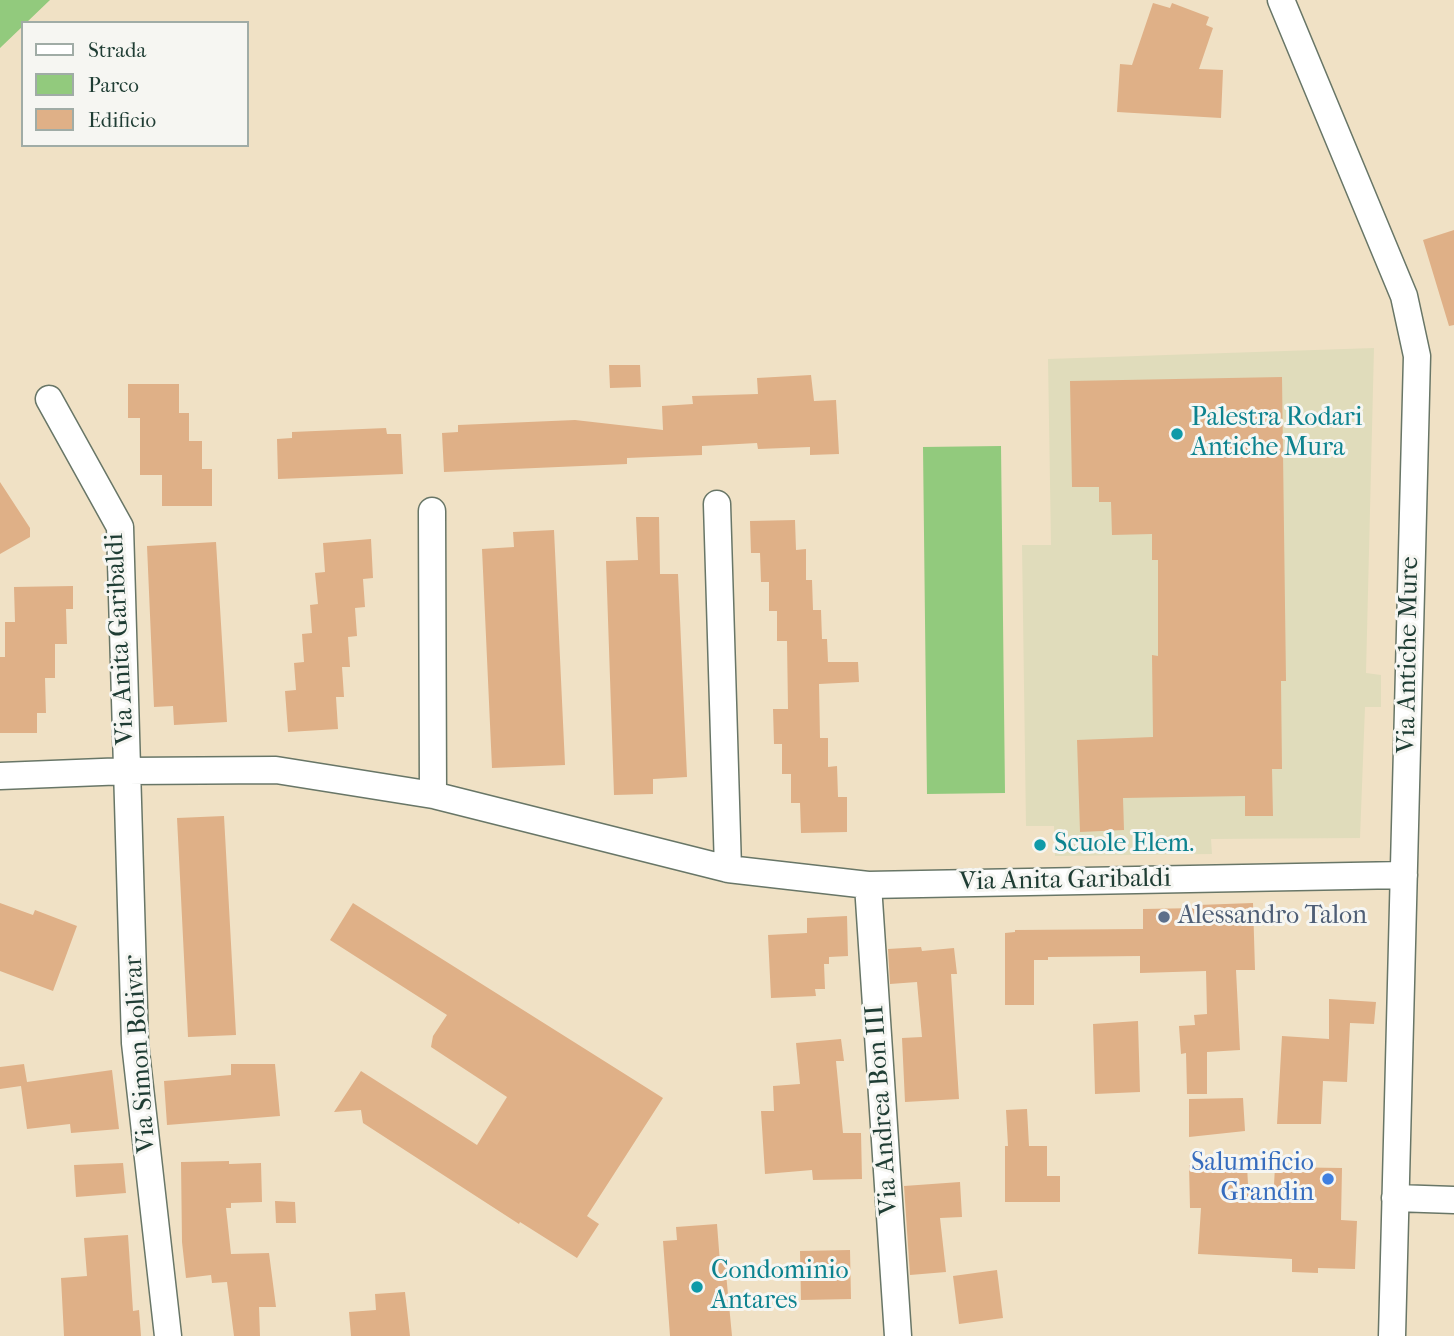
<!DOCTYPE html>
<style>
body{margin:0}
#map{position:relative;width:1454px;height:1336px;overflow:hidden;background:#f0e1c5;font-family:"IM FELL French Canon",serif}
canvas{display:block}
.legend{position:absolute;left:21px;top:21px;width:228px;height:126px;box-sizing:border-box;background:#f6f6f2;border:2px solid #a0aca6;margin:0;padding:9px 12px;list-style:none;font-size:21px;color:#1f3d34}
.legend li{display:flex;align-items:center;gap:14px;height:35px}
.legend b{width:35px;border:2px solid #a0aca6}
</style>
<div id="map">
<canvas width="1454" height="1336"></canvas>
<ul class="legend">
<li><b style="height:9px;background:#fff"></b>Strada</li>
<li><b style="height:19px;background:#92ca7d"></b>Parco</li>
<li><b style="height:19px;background:#dfb087"></b>Edificio</li>
</ul>
</div>
<script>
const ctx = document.querySelector('canvas').getContext('2d');
ctx.lineJoin = 'round';
function fill(path, color) { ctx.fillStyle = color; ctx.fill(path, 'evenodd'); }
const toPath = rows => new Path2D(rows.map(r => 'M' + r).join(''));
function stroke(path, color, width, dash) { ctx.strokeStyle = color; ctx.lineWidth = width; ctx.lineCap = dash ? 'butt' : 'round'; ctx.setLineDash(dash || []); ctx.stroke(path); }
function write(font, color, halo, rows, align = 'center') {
  ctx.font = font + ' "IM FELL French Canon",serif'; ctx.lineWidth = 6; ctx.setLineDash([]); ctx.textBaseline = 'middle'; ctx.strokeStyle = halo; ctx.fillStyle = color; for (const [text, x, y, turn = 0] of rows) {
    ctx.save(); ctx.translate(x, y); ctx.rotate((+turn || 0) * Math.PI / 180); ctx.textAlign = isNaN(turn) ? turn : align; if (halo) ctx.strokeText(text, 0, 0); ctx.fillText(text, 0, 0); ctx.restore();
  }
}
fill(toPath([
 [1374,348,1366,673,1381,675,1381,707,1365,707,1360,838,1211,839,1212,854,1055,856,1054,826,1026,826,1022,545,1051,545,1048,359]
]), '#e0dcbb');
fill(toPath([
 [0,0,50,0,26,23,23,23,23,26,0,48],
 [1001,446,1005,793,927,794,923,447]
]), '#92ca7d');
fill(toPath([
 [1153,3,1170,8,1172,3,1209,17,1206,25,1213,28,1199,69,1223,70,1221,118,1117,112,1120,64,1132,65],
 [1454,230,1454,325,1449,326,1423,240],
 [609,365,640,365,641,387,610,388],
 [811,375,814,401,836,400,839,454,810,455,810,447,758,449,757,443,702,446,702,455,627,458,627,464,444,472,442,433,458,432,458,425,575,420,663,430,662,406,693,404,692,396,758,394,757,378],
 [1282,377,1286,681,1281,681,1282,769,1272,769,1273,816,1245,816,1245,796,1123,798,1124,830,1080,832,1077,740,1153,737,1152,655,1158,656,1158,560,1152,560,1152,534,1112,535,1111,502,1099,502,1099,487,1072,487,1070,381],
 [128,384,179,384,179,413,189,413,189,441,202,441,202,469,212,469,212,506,162,506,162,475,140,475,140,418,128,418],
 [386,428,387,434,401,434,403,474,278,479,277,439,292,438,292,432],
 [0,482,30,528,30,537,0,554],
 [636,517,659,517,660,574,678,574,687,777,653,779,653,794,614,795,606,561,638,560],
 [795,520,796,550,806,549,806,580,812,580,813,610,821,610,822,639,827,639,828,662,858,662,859,682,819,684,820,738,828,738,828,767,837,766,838,797,847,797,847,832,801,833,800,803,791,803,791,774,782,774,782,744,774,744,773,709,788,709,787,641,777,641,777,611,769,611,769,582,761,582,760,553,751,553,750,521],
 [554,530,565,765,492,768,482,549,514,547,513,532],
 [371,539,373,578,363,579,365,607,355,608,357,636,348,637,350,667,342,667,344,697,336,697,338,729,288,732,285,691,296,690,294,663,304,662,302,634,312,633,310,605,318,604,315,573,325,572,323,543],
 [216,542,227,722,174,725,173,706,154,707,147,546],
 [73,586,73,609,66,609,67,644,55,644,55,678,45,678,46,713,37,713,37,733,0,733,0,657,5,657,5,622,15,622,14,587],
 [224,816,236,1035,188,1037,177,818],
 [0,903,33,915,35,910,77,926,53,991,0,971],
 [353,903,663,1098,587,1216,599,1224,577,1258,520,1222,519,1224,363,1123,361,1110,334,1112,361,1071,477,1145,507,1097,431,1047,433,1036,447,1015,330,940],
 [1253,903,1255,970,1236,970,1240,1050,1207,1052,1207,1094,1187,1094,1186,1053,1181,1054,1179,1026,1195,1025,1194,1015,1207,1014,1206,971,1140,973,1140,956,1048,957,1048,960,1034,960,1034,1005,1005,1005,1005,933,1015,932,1015,930,1143,929,1143,909,1198,908,1198,905],
 [847,916,848,956,829,957,829,964,824,964,825,989,815,989,816,996,771,998,768,935,807,933,807,918],
 [921,947,922,951,954,948,957,974,951,974,959,1099,905,1102,902,1038,922,1037,917,982,890,984,888,949],
 [1329,999,1376,1002,1374,1024,1350,1023,1347,1082,1323,1081,1321,1124,1277,1124,1282,1036,1329,1039],
 [1138,1021,1140,1092,1095,1094,1093,1024],
 [841,1039,844,1061,836,1061,843,1133,861,1133,862,1179,813,1180,812,1170,765,1174,761,1111,774,1111,773,1086,800,1084,796,1043],
 [24,1064,27,1082,112,1070,119,1129,71,1133,70,1124,27,1129,21,1086,0,1089,0,1067],
 [231,1064,275,1064,280,1116,167,1125,164,1081,231,1075],
 [1243,1098,1245,1131,1189,1137,1189,1099],
 [1027,1109,1029,1146,1047,1146,1047,1176,1060,1176,1060,1202,1005,1202,1005,1146,1008,1146,1006,1110],
 [229,1161,229,1164,261,1163,262,1202,231,1203,231,1208,226,1208,231,1254,269,1253,276,1307,259,1307,260,1336,234,1336,227,1282,212,1283,211,1275,186,1278,182,1242,181,1162],
 [123,1163,126,1193,76,1197,74,1165],
 [1189,1165,1247,1166,1249,1202,1273,1202,1275,1167,1342,1168,1341,1220,1357,1221,1355,1269,1318,1268,1318,1273,1292,1272,1292,1259,1198,1254,1201,1208,1190,1208],
 [960,1182,962,1217,940,1218,946,1272,910,1275,904,1186],
 [275,1201,295,1202,296,1223,276,1223],
 [717,1224,720,1263,725,1263,732,1336,670,1336,663,1241,677,1240,676,1227],
 [128,1235,133,1311,139,1310,141,1336,64,1336,61,1278,87,1276,84,1238],
 [850,1250,851,1299,801,1300,800,1251],
 [997,1270,1003,1318,959,1324,953,1276],
 [405,1292,410,1336,351,1336,349,1312,376,1310,375,1294]
]), '#dfb087');
const street = toPath([
 [1281,0,1404,296,1417,356,1392,1336],
 [49,399,120,527,135,1043,168,1336],
 [717,504,728,869],
 [432,511,433,795],
 [0,776,127,771,276,770,433,795,728,869,868,885,1404,875],
 [868,885,898,1336],
 [1395,1198,1454,1200]
]);
stroke(street, '#687667', 29);
stroke(street, '#fff', 26);
for (const [x, y, r, color] of [
 [1177,434,7,"#0f9aa8"],
 [1040,845,7,"#0f9aa8"],
 [1164,917,7,"#5c6f8a"],
 [1328,1179,7,"#3f7fe0"],
 [697,1287,7,"#0f9aa8"]
]) { const dot = new Path2D(); dot.arc(x, y, r, 0, 2 * Math.PI); ctx.fillStyle = color; ctx.fill(dot); stroke(dot, '#f6f6f2', 2.5); }
write('26px', '#0d838f', '#f6f6f2', [
 ["Palestra Rodari",1191,419],
 ["Antiche Mura",1191,449],
 ["Scuole Elem.",1054,845],
 ["Condominio",711,1272],
 ["Antares",711,1302]
], 'left');
write('26px', '#1f3d34', '#f6f6f2', [
 ["Via Anita Garibaldi",121,639,-93],
 ["Via Antiche Mure",1409,655,-89],
 ["Via Anita Garibaldi",1065,881,-1],
 ["Via Simon Bolivar",141,1054,-94],
 ["Via Andrea Bon III",883,1110,-94]
]);
write('26px', '#4e5e75', '#f6f6f2', [
 ["Alessandro Talon",1178,917]
], 'left');
write('26px', '#366cbe', '#f6f6f2', [
 ["Salumificio",1314,1164],
 ["Grandin",1314,1194]
], 'right');
</script>
